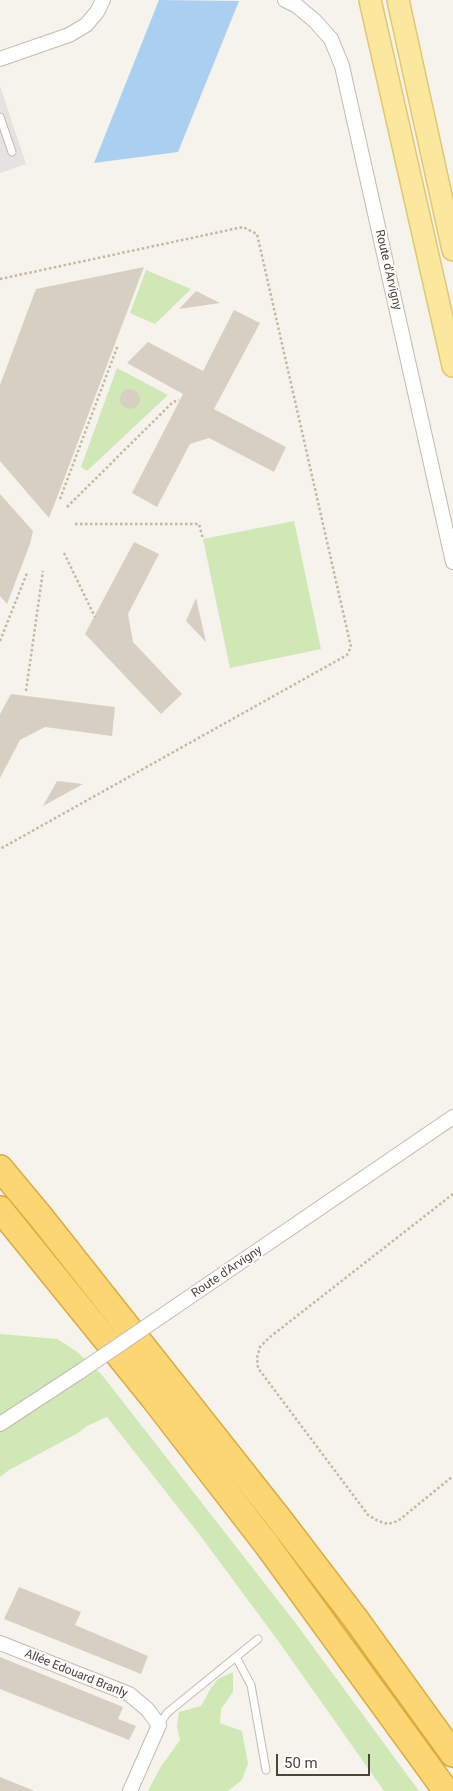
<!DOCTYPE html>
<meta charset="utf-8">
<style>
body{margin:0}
#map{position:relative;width:453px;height:1791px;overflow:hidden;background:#f6f3ec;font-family:Roboto,sans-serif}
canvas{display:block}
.scale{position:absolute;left:276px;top:1754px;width:94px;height:22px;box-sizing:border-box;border:2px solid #4a4539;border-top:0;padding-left:6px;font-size:15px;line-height:18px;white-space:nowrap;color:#4a4539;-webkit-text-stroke:4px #fff;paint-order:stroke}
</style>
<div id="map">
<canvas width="453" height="1791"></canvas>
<div class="scale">50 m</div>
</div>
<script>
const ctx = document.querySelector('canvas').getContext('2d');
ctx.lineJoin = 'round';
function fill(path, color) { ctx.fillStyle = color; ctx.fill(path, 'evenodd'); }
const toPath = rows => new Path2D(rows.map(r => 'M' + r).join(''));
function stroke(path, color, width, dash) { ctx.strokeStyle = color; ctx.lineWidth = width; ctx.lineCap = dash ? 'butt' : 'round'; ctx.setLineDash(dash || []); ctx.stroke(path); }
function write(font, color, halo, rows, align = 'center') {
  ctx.font = font + ' Roboto,sans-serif'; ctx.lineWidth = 4; ctx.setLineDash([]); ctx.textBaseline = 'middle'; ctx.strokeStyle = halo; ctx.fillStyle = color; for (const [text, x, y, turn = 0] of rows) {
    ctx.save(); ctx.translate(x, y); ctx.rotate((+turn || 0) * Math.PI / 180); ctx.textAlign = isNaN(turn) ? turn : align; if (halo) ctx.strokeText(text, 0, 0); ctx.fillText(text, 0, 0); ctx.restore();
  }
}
fill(toPath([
 [146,270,191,289,155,324,130,313],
 [117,368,168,395,87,471,81,467],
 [294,521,321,649,230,668,203,539],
 [0,1334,57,1339,76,1351,102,1375,294,1621,419,1791,384,1791,279,1642,199,1534,107,1417,87,1426,78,1433,9,1470,0,1477],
 [233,1672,233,1692,221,1709,220,1723,242,1731,248,1764,242,1780,228,1791,148,1791,160,1768,180,1740,177,1726,179,1712,201,1706,211,1688,218,1679]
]), '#cfe8b6');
fill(toPath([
 [0,86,26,164,0,173]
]), '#e5e3e0');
fill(toPath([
 [159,0,239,1,178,152,94,163]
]), '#abcff0');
fill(toPath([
 [144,267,58,495,49,518,0,461,0,385,34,294,36,289],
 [196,291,220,303,179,309],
 [234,310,260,323,214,409,286,447,274,472,209,438,190,444,157,507,132,493,183,394,127,363,148,342,203,371],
 '120 399a10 10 0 1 1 20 0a10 10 0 1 1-20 0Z',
 [0,494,33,531,30,544,7,604,0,596],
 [134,542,159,554,128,614,133,642,182,694,161,714,85,634],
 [196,598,206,642,186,621],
 [11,694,115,707,112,736,45,727,20,740,0,778,0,714],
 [57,781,83,784,43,806],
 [19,1587,81,1612,75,1625,148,1656,141,1674,4,1619],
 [0,1657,123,1707,118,1719,136,1726,129,1740,0,1689],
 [0,1777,35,1791,0,1791]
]), '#d7d0c2');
const lane = toPath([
 [0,117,12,152],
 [236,1657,251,1685,266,1770],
 [159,1725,167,1713,258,1639]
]);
const street = toPath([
 [285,0,297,6,315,21,331,39,342,66,453,562],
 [0,59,69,35,86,25,97,12,103,0],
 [169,1311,453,1117],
 [0,1424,81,1371],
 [0,1643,129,1694,147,1709,159,1725,130,1791]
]);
const primary = toPath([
 [370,0,453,366],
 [398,0,453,250]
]);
const highway = toPath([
 [0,1168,40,1216,277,1516,355,1618,453,1754],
 [0,1209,154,1399,267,1545,446,1791]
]);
stroke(lane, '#c1bcaf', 9);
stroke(street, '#c1bcaf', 16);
stroke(primary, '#e2c76e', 24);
stroke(highway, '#dbac41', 28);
stroke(toPath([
 [0,279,243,227,257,234,351,647,347,655,0,849],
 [60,499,118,345],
 [67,507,173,402,179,400],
 [75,524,199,524,203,539],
 [64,553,95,617],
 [0,641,27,573],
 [26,691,43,571],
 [453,1194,270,1337,260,1347,257,1358,258,1368,368,1515,378,1521,388,1524,398,1521,453,1476]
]), '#c3b9a0', 2.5, [2.5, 2.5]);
stroke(lane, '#fff', 7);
stroke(street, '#fff', 14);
stroke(primary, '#fce79f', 21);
stroke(highway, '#fbd672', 25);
const streetBridge = toPath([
 [81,1371,169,1311]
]);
stroke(streetBridge, '#c1bcaf', 16, []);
stroke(streetBridge, '#fff', 14);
write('12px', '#4a4539', '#fff', [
 ["Route d'Arvigny",388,270,77],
 ["Route d'Arvigny",227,1272,-34],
 ["Allée Edouard Branly",76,1674,22]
]);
</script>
